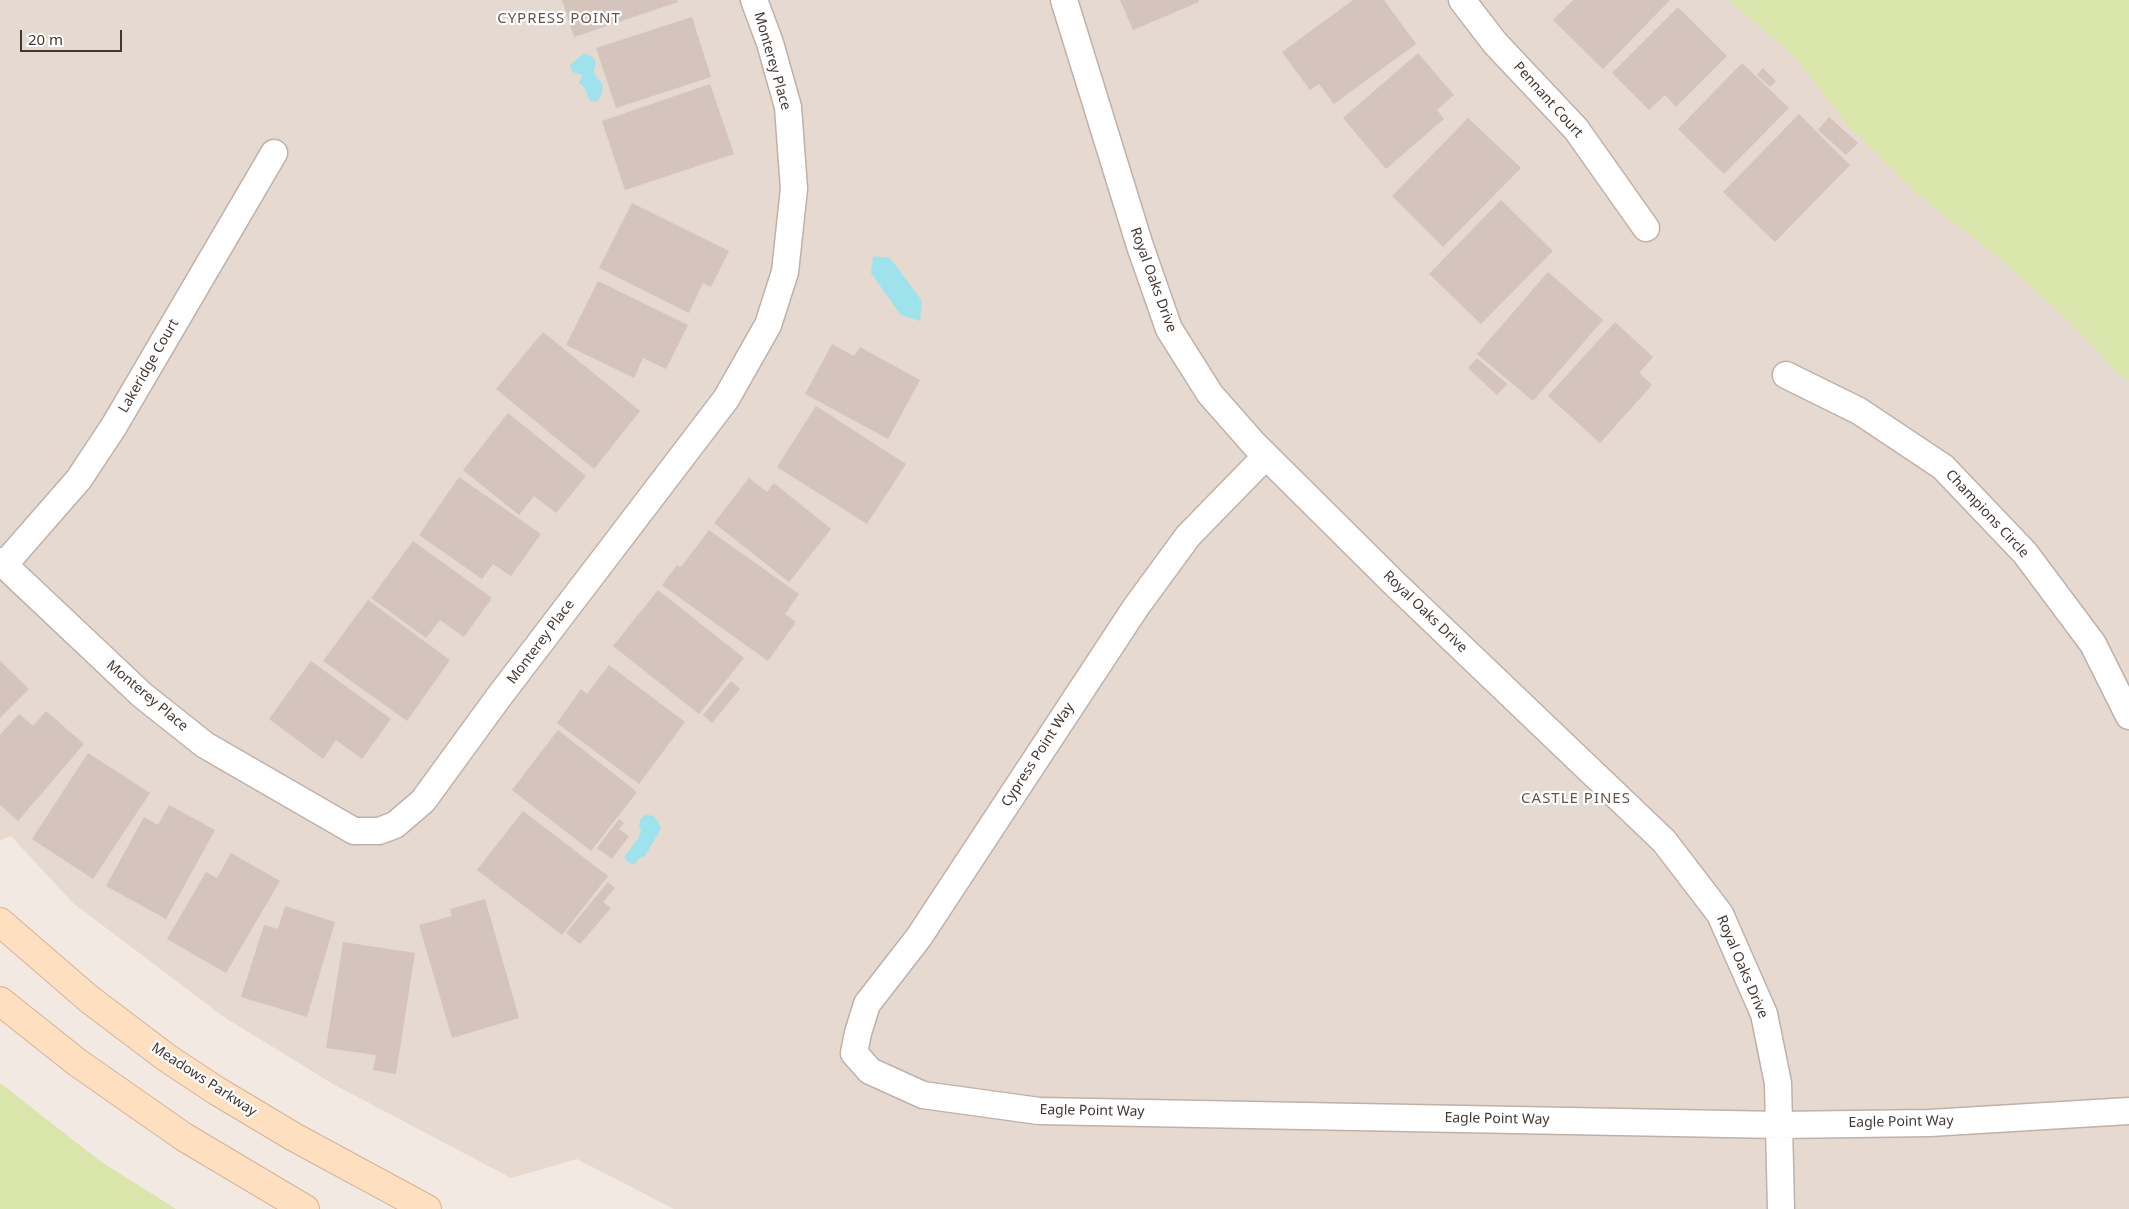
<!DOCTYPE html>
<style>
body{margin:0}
#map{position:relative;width:2129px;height:1209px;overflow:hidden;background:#f1e9e2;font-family:"Noto Sans",sans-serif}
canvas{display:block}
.scale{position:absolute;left:20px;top:30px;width:102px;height:22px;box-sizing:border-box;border:2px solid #423833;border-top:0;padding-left:6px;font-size:15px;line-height:18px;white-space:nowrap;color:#423833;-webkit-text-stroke:4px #fff;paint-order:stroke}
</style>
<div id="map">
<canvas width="2129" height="1209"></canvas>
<div class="scale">20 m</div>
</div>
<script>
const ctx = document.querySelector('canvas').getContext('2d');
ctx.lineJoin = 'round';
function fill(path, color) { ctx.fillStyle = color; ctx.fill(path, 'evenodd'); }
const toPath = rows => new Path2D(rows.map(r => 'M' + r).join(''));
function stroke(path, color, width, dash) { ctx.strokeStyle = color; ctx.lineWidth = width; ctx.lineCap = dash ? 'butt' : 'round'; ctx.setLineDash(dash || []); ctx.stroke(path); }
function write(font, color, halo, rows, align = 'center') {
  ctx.font = font + ' "Noto Sans",sans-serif'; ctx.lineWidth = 4.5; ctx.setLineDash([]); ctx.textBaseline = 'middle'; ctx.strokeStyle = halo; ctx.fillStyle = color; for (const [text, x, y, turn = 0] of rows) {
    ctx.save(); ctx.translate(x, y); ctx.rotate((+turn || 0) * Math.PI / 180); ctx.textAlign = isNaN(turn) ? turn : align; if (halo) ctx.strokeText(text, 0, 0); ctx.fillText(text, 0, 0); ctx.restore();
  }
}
fill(toPath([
 [0,0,1729,0,1797,59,1847,125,1917,194,2002,260,2072,324,2125,380,2129,380,2129,1209,674,1209,577,1159,511,1178,333,1084,224,1017,73,903,11,836,0,840]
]), '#e5d9d0');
fill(toPath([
 [1729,0,2129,0,2129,380,2125,380,2072,324,2002,260,1917,194,1847,125,1797,59],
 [0,1083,100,1161,176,1209,0,1209]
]), '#dae5ab');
fill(toPath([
 [583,54,591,56,596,62,594,71,597,78,603,84,601,96,597,102,590,101,584,87,579,83,583,75,572,72,570,65],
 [873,256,890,258,922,301,920,321,901,315,871,273],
 [646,815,654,816,661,827,659,832,645,856,641,857,634,864,629,863,624,857,638,839,641,831,639,826,641,818]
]), '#9ee2ee');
fill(toPath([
 [562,0,677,0,678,2,574,37],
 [1120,0,1199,0,1199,2,1133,30],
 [1353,0,1384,0,1416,44,1334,104,1319,84,1310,90,1282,52],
 [1573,0,1670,0,1603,69,1553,20],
 [1678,7,1727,56,1676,107,1665,95,1649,110,1612,73],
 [692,17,711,77,616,108,596,48],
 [1418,53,1454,95,1437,110,1444,119,1386,169,1343,118],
 [1742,63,1789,108,1724,174,1678,129],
 [1763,68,1776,81,1770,87,1757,75],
 [710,84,734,154,625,190,602,121],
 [1799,114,1850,165,1775,242,1723,192],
 [1829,117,1858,143,1846,155,1818,130],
 [1468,118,1521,168,1443,247,1392,196],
 [1501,200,1553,251,1481,324,1429,274],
 [632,203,729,251,711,287,703,283,689,313,599,268],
 [1548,272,1603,320,1533,401,1477,354],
 [598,281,688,325,666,369,643,358,634,378,566,345],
 [1615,322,1653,357,1639,373,1652,385,1600,443,1548,396],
 [543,332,640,411,594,469,496,389],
 [832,344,854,356,860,347,920,380,888,439,805,394],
 [1477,358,1507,384,1497,395,1468,368],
 [816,406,906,464,867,524,777,467],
 [508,413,586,476,556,513,534,496,519,515,463,470],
 [459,477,541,534,511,576,493,564,482,579,419,535],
 [749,478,767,492,774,483,831,529,789,582,714,523],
 [709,530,799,594,785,614,796,622,768,661,662,585,677,565,681,567],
 [413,541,492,598,464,637,440,620,426,638,371,598],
 [658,590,744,658,699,714,613,646],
 [368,600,450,660,407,721,323,661],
 [0,661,29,689,0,718],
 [311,661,391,719,362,759,336,740,323,759,269,719],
 [609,665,685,722,639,784,557,723,581,689,587,694],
 [731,681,740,689,712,723,703,715],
 [46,711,84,744,18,821,0,805,0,735,19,714,33,726],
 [558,730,637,792,591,851,512,790],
 [88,753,150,793,93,879,32,839],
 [169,805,215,830,166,919,106,886,144,817,158,825],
 [523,811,608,876,562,935,477,870],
 [619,819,624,823,619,829,629,836,612,859,597,848],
 [231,853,280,881,226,973,167,939,206,872,217,878],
 [608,882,615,888,603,902,611,908,580,944,566,933],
 [485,899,519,1018,452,1038,419,925,452,916,450,909],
 [285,906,335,922,307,1017,241,997,264,925,278,929],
 [343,942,415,953,396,1074,373,1070,376,1055,326,1048]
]), '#d5c4bb');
const street = toPath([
 [1064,0,1140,246,1169,329,1210,394,1254,444,1394,583,1664,841,1720,914,1764,1014,1778,1083,1781,1209],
 [1462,0,1495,43,1576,129,1646,228],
 [1786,375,1859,411,1943,467,2025,553,2093,644,2129,716],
 [1266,456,1188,536,1136,607,919,937,867,1004,858,1033,854,1053,870,1071,923,1095,1039,1111,1779,1125,1930,1123,2129,1111],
 [0,561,142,695,205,745,354,831,379,831,395,825,423,801,498,698,726,399,768,325,785,272,794,189,788,107,770,43,754,0],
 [4,565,79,479,114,426,274,153]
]);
const secondary = toPath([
 [0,922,89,999,167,1058,217,1091,294,1137,427,1209],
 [0,1001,78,1063,184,1137,305,1209]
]);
stroke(street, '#bfb1a8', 29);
stroke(secondary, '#d4b394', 30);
stroke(street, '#fff', 26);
stroke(secondary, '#fedfc0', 28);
write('14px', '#423833', '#fff', [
 ["Monterey Place",772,61,74],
 ["Pennant Court",1548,100,48],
 ["Royal Oaks Drive",1153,280,70],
 ["Lakeridge Court",149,366,-60],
 ["Champions Circle",1987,514,47],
 ["Royal Oaks Drive",1425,612,44],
 ["Monterey Place",541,642,-53],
 ["Monterey Place",147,696,40],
 ["Cypress Point Way",1038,755,-57],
 ["Royal Oaks Drive",1742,967,67],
 ["Meadows Parkway",204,1080,33],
 ["Eagle Point Way",1092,1111,1],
 ["Eagle Point Way",1497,1119,1],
 ["Eagle Point Way",1901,1122,-1]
]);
ctx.letterSpacing = '1px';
write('15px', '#65544a', '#fff', [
 ["CYPRESS POINT",559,19],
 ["CASTLE PINES",1576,799]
]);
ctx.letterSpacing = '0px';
</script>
